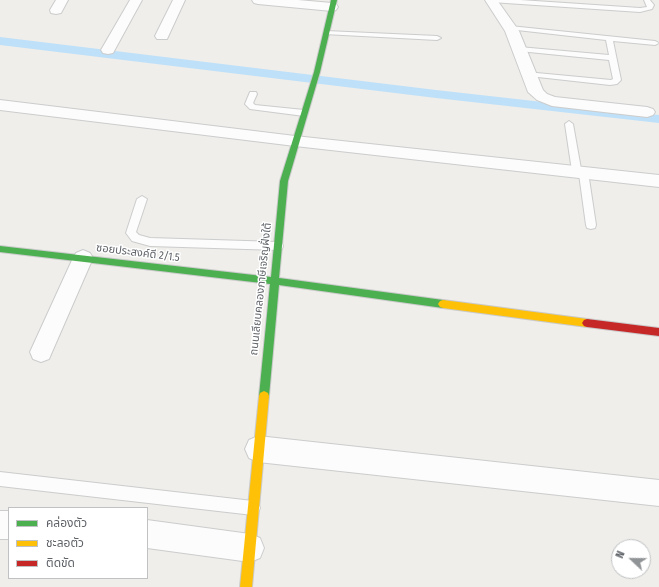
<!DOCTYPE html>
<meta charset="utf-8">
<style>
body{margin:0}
#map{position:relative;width:659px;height:587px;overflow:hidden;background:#efeeea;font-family:"Fira Sans Condensed","Noto Sans Thai",sans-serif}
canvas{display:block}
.legend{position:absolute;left:8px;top:507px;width:140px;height:72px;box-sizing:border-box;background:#fff;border:1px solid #bfc1c3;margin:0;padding:5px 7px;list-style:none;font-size:12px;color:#5f6368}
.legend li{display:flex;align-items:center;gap:8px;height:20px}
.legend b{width:20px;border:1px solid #bfc1c3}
.north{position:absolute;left:611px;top:539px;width:40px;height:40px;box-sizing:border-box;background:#fff;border:1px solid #bfc1c3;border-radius:50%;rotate:292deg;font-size:11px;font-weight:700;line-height:16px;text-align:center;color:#5f6368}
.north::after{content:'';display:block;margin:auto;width:14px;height:18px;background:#919496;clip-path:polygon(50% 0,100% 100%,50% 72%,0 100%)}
</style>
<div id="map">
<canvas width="659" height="587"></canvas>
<ul class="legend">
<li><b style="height:5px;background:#4caf50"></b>คล่องตัว</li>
<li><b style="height:5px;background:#ffc107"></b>ชะลอตัว</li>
<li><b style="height:5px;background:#c62828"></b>ติดขัด</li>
</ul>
<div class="north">N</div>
</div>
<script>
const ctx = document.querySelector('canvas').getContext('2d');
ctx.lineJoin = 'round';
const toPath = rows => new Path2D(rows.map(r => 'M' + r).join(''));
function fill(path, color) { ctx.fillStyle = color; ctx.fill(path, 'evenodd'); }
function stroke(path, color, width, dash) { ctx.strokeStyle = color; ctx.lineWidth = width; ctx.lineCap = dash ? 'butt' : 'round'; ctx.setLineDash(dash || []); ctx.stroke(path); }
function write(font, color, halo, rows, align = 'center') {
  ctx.font = font + ' "Fira Sans Condensed","Noto Sans Thai",sans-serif'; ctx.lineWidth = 3; ctx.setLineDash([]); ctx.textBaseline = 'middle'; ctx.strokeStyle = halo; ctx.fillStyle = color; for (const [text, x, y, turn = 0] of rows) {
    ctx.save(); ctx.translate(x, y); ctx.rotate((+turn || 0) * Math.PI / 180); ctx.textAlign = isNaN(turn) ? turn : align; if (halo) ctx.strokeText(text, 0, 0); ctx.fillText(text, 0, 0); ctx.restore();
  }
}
fill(toPath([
 [0,37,436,90,659,115,659,123,436,98,0,45,0,37]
]), '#bfe0f9');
const lane = toPath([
 [488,0,520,0,640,8,647,7,644,0,650,0,654,5,652,9,640,12,491,2,488,0],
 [510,26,655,41,659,43,655,45,613,41,621,80,617,84,610,85,529,76,526,76,526,72,611,80,613,79,609,60,519,51,515,49,519,47,609,55,606,40,508,29,508,27,510,26],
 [326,31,437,36,441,38,437,40,324,34,324,32,326,31],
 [250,92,256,92,257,94,253,103,255,105,304,110,308,113,304,116,250,109,245,104,250,92],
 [569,121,573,124,581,169,586,170,588,172,596,225,595,228,591,229,587,228,586,225,579,174,574,173,572,171,565,124,569,121],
 [142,196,147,199,136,232,139,235,150,238,278,242,282,243,283,246,282,249,278,250,150,246,132,241,126,233,137,199,142,196],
 [0,472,253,501,258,503,260,508,258,513,253,515,0,486,0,472]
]);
const street = toPath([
 [56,0,68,0,61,13,56,14,51,13,50,10,56,0],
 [130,0,142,0,113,53,108,54,103,53,101,50,130,0],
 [173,0,185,0,167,39,157,39,155,36,173,0],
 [252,0,298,0,332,3,336,4,338,7,336,10,332,11,258,4,254,3,252,0],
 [485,0,497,0,519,31,543,90,547,94,555,97,647,107,653,109,655,112,653,115,647,117,552,106,537,100,528,92,505,31,485,0],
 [0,100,295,136,659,175,659,187,295,146,0,110,0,100],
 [83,250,90,253,93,258,52,352,49,359,41,362,33,359,30,352,73,258,76,253,83,250],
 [258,436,659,480,659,506,258,462,249,458,245,449,249,440,258,436],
 [0,511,9,511,9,539,0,539,0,511],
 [147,520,250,534,260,538,264,548,260,558,250,562,147,548,147,520]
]);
const fast = toPath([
 [331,0,337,0,320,72,288,181,279,278,443,300,446,301,448,304,446,307,443,308,279,285,269,396,268,399,264,401,260,399,259,396,270,284,0,252,0,246,271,277,280,181,314,72,331,0]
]);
const slow = toPath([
 [443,300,587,319,590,320,592,323,590,326,587,327,443,308,440,307,438,304,440,301,443,300],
 [264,391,268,393,269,396,252,587,240,587,259,396,260,393,264,391]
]);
const jam = toPath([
 [587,319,659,328,659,336,587,327,584,326,582,323,584,320,587,319]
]);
stroke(lane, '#cbcccc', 2);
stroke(street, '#cbcccc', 2);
stroke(fast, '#cacacb', 2);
stroke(slow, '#cacacb', 2);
stroke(jam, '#cacacb', 2);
fill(lane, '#fdfcfc');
fill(street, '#fdfcfc');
fill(fast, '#4caf50');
fill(slow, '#ffc107');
fill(jam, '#c62828');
write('11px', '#5f6368', '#fff', [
 ["ซอยประสงค์ดี 2/1.5",138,253,7],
 ["ถนนเลียบคลองภาษีเจริญฝั่งใต้",261,289,-84]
]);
</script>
